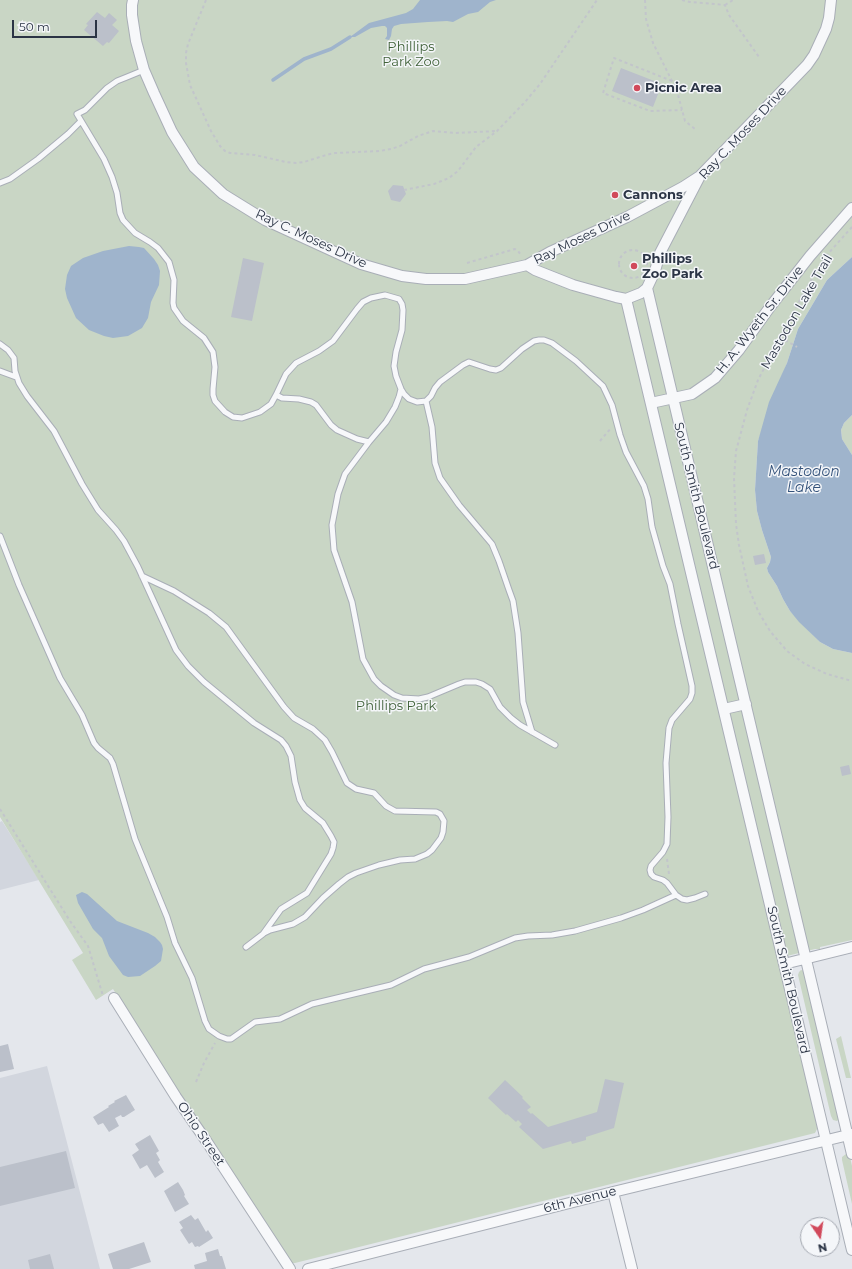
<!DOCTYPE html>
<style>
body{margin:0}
#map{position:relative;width:852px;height:1269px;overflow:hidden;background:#e4e7ec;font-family:Montserrat,sans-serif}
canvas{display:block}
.north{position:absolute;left:800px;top:1217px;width:40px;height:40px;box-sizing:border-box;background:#f4f6f9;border:1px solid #a4a8b1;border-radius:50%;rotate:167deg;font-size:11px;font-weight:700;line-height:16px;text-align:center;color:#2b3445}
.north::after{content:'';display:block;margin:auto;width:14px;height:18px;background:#d1495b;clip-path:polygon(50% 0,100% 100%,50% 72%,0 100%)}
.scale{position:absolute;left:12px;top:20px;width:85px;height:18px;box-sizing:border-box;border:2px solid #2b3445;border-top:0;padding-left:5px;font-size:12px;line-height:14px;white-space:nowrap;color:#2b3445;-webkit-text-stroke:3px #f4f6f9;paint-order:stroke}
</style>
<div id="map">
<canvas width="852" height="1269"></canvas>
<div class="north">N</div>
<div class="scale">50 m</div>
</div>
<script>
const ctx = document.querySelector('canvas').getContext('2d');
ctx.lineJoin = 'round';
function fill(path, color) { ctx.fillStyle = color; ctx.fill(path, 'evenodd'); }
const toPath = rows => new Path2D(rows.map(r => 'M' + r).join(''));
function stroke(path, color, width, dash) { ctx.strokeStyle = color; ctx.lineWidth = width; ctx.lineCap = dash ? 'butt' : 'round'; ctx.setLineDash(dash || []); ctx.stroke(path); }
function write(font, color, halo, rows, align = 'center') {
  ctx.font = font + ' Montserrat,sans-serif'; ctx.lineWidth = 3; ctx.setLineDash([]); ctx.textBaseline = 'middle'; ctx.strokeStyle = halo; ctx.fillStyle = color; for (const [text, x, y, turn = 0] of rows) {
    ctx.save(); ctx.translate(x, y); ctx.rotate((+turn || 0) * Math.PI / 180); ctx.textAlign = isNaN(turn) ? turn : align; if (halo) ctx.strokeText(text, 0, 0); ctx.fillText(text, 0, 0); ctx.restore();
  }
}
fill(toPath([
 [2,821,39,880,0,890,0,822],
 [47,1066,100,1269,0,1269,0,1078]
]), '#d2d6de');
fill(toPath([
 [0,0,852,0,852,257,827,280,798,329,787,363,758,441,755,490,757,511,762,530,771,557,770,562,767,568,768,572,777,586,783,599,790,611,820,642,833,649,852,653,852,940,820,947,820,949,815,949,779,958,818,1127,815,1133,295,1263,291,1263,287,1261,113,989,96,1000,72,960,83,953,0,817],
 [852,415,852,455,842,439,841,430,844,423],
 [801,970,804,971,839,1119,837,1121,833,1120,831,1116,798,975,799,972],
 [841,1036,851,1078,846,1078,836,1039],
 [846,1154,850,1157,852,1166,852,1204,842,1160,842,1157]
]), '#c9d6c5');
fill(toPath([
 [420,0,496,0,490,2,478,12,468,14,453,22,447,21,428,22,401,24,394,26,392,29,391,36,389,40,385,39,387,36,387,28,385,26,382,26,371,28,355,37,350,37,369,23,406,13,413,9],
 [129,246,139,247,144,248,154,259,158,265,160,271,159,285,151,302,148,318,142,328,128,336,113,338,104,336,89,330,76,318,67,298,65,289,67,275,71,266,83,258,103,251],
 [852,257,852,415,844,423,841,430,842,439,852,455,852,653,833,649,820,642,799,622,790,611,783,599,777,586,768,572,767,568,770,562,771,557,762,530,757,511,755,490,758,441,769,402,787,363,798,329,827,280],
 [82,892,87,894,117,921,148,933,155,937,160,942,162,945,163,949,161,961,155,966,140,976,128,977,123,975,109,956,102,938,93,929,78,903,76,895]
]), '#9fb4cc');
stroke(toPath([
 [273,80,304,59,331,49,350,37]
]), '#9fb4cc', 3.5);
fill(toPath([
 [97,12,105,18,109,13,117,20,112,25,119,31,109,43,107,42,103,46,84,30,88,25,86,24],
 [621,68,662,84,653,107,612,91],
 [393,185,403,186,406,194,400,202,391,200,388,191],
 [243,258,264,263,252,321,231,317],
 [764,554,766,563,755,565,753,556],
 [849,765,851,774,842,776,840,767],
 [8,1044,14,1069,0,1072,0,1046],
 [605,1079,624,1083,614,1128,586,1137,586,1140,572,1144,571,1141,543,1149,519,1127,522,1124,518,1120,516,1122,507,1114,506,1115,488,1098,505,1080,523,1097,522,1098,531,1107,527,1110,531,1114,532,1113,548,1127,597,1112],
 [126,1095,135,1110,124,1117,122,1117,121,1115,115,1118,119,1126,109,1132,103,1123,98,1125,93,1117,109,1107,108,1106,115,1102,114,1101],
 [150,1135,159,1151,156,1153,160,1160,158,1162,164,1172,155,1178,147,1165,140,1169,132,1155,139,1150,135,1144],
 [66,1151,75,1188,0,1206,0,1167],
 [178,1182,183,1190,185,1195,184,1196,189,1204,175,1212,164,1191],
 [191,1215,195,1220,198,1218,206,1232,208,1230,213,1238,199,1247,198,1246,195,1247,192,1242,189,1244,180,1230,183,1228,179,1222],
 [144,1242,151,1262,129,1269,113,1269,108,1254],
 [218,1249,220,1256,222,1256,226,1269,195,1269,194,1265,207,1261,205,1253],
 [50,1254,54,1269,30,1269,28,1260]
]), '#bbc0ca');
const service = toPath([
 [144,70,127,77,117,81,107,88,85,110,77,114,104,159,112,177,117,193,120,213,123,220,135,233,150,242,158,248,169,262,174,280,173,303,174,308,183,321,204,338,213,352,215,367,213,389,213,395,215,401,225,412,233,417,242,418,260,412,271,404,276,395,286,374,296,363,319,351,333,341,357,309,363,302,371,298,385,295,399,299,402,304,403,310,402,330,396,352,394,366,396,376,401,389,404,394,409,399,417,402,426,401,431,396,435,388,440,382,463,365,469,362,490,369,496,370,501,368,522,349,534,341,539,340,544,340,552,343,576,361,603,386,612,405,620,435,626,452,644,486,648,499,652,527,663,566,670,584,678,624,692,686,692,693,690,699,672,720,669,728,666,763,668,817,667,844,663,852,651,866,650,870,651,874,654,877,663,880,667,883,676,895,682,899,687,900,695,898,705,894],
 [0,183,10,179,38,159,68,134,81,121],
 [0,344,8,350,14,358,15,371,19,383,27,396,54,431,82,484,98,510,116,530,124,541,138,567,176,650,188,666,204,682,254,723,281,740,286,746,291,756,295,782,300,800,305,808,323,823,331,836,334,842,333,848,331,854,307,893,281,909,263,934,246,947],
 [0,371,16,377],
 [401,389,399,397,395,407,386,422,369,442,345,474,338,494,332,525,334,550,352,602,363,659,374,679,381,686,394,695,402,698,419,699,428,697,459,684,465,682,476,682,482,684,490,689,500,707,511,718,520,725,555,745],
 [276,395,282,398,299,399,311,402,316,405,331,425,337,430,357,439,369,442],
 [426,401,432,427,435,463,440,478,459,505,492,544,499,561,509,590,513,601,518,633,523,702,532,732],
 [0,536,19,585,60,678,82,715,94,743,98,748,110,758,113,764,135,839,167,917,175,943,192,978,205,1021,209,1029,219,1036,227,1039,231,1039,255,1022,280,1019,312,1004,391,985,424,969,469,957,515,938,528,936,552,935,575,931,621,918,643,910,676,895],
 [142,576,174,591,209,613,226,627,284,707,294,718,313,729,325,740,332,752,347,783,356,789,374,793,386,806,395,811,436,812,440,814,444,821,443,832,441,838,432,850,427,854,415,859,400,860,379,865,356,873,348,877,339,884,323,898,305,917,293,924,270,930,264,933]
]);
const minor = toPath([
 [133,0,132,5,132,15,136,41,144,70,154,93,172,132,194,167,223,194,265,220,361,264,402,276,426,279,465,279,527,265,550,252,627,217,683,187,700,176],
 [527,265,535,270,573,285,616,297,626,299,641,293,647,288,655,271,660,253,700,176,807,65,814,55,826,29,829,18,831,0],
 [647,288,852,1154],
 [626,299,852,1250],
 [651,403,692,394,715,378,739,350,770,307,810,256,852,208],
 [724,709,746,704],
 [784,964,852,947],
 [114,998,176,1097,207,1142,290,1269],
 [613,1192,632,1269],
 [308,1269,613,1192,852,1134]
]);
stroke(service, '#a9aeb7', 7);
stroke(minor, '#a9aeb7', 12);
stroke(toPath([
 [206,0,188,44,186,53,186,63,190,85,211,131,220,146,225,151,230,153,255,155,286,162,296,163,304,162,326,155,335,153,380,151,391,149,400,146,418,136,433,131,455,133,497,131],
 [645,0,646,19,653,43,677,91,685,121,695,129],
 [682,0,690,2,725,5,729,15,759,57],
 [725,5,733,0],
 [672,81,614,58,603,93,650,111,682,110],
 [404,190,434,184,449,178,458,171,476,147,497,131,525,102,540,84,597,0],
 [852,227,826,256,803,294,758,380,747,410,736,451,734,478,736,524,739,545,748,586,758,611,770,631,787,651,805,664,827,674,852,681],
 '619 264a14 14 0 1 1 28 0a14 14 0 1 1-28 0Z',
 [467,263,515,249,518,251,521,255],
 [780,337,797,347],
 [600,441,611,428],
 [0,809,70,921,88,946,103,996],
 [667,859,669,874],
 [196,1082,204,1063,215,1043]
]), '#c2c5cb', 2, [3, 3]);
stroke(service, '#f7f8fa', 5);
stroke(minor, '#f7f8fa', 10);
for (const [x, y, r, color] of [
 [637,88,4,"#d1495b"],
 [615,195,4,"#d1495b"],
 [634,266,4,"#d1495b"]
]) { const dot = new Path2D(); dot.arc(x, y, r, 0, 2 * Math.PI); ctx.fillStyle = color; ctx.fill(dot); stroke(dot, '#f4f6f9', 1.5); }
write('13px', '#3f6138', '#f4f6f9', [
 ["Phillips",411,47],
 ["Park Zoo",411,62],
 ["Phillips Park",396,706]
]);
write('bold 13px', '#2b3445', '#f4f6f9', [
 ["Picnic Area",645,88],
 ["Cannons",623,195],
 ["Phillips",642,259],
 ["Zoo Park",642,274]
], 'left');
write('13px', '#2b3445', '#f4f6f9', [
 ["Ray C. Moses Drive",743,133,-47],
 ["Ray Moses Drive",582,238,-26],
 ["Ray C. Moses Drive",311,239,25],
 ["Mastodon Lake Trail",797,312,-60],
 ["H. A. Wyeth Sr. Drive",760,320,-52],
 ["South Smith Boulevard",696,496,76],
 ["South Smith Boulevard",788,980,77],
 ["Ohio Street",201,1134,56],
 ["6th Avenue",580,1200,-14]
]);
write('italic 14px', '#34527a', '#f4f6f9', [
 ["Mastodon",804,472],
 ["Lake",804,488]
]);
</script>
